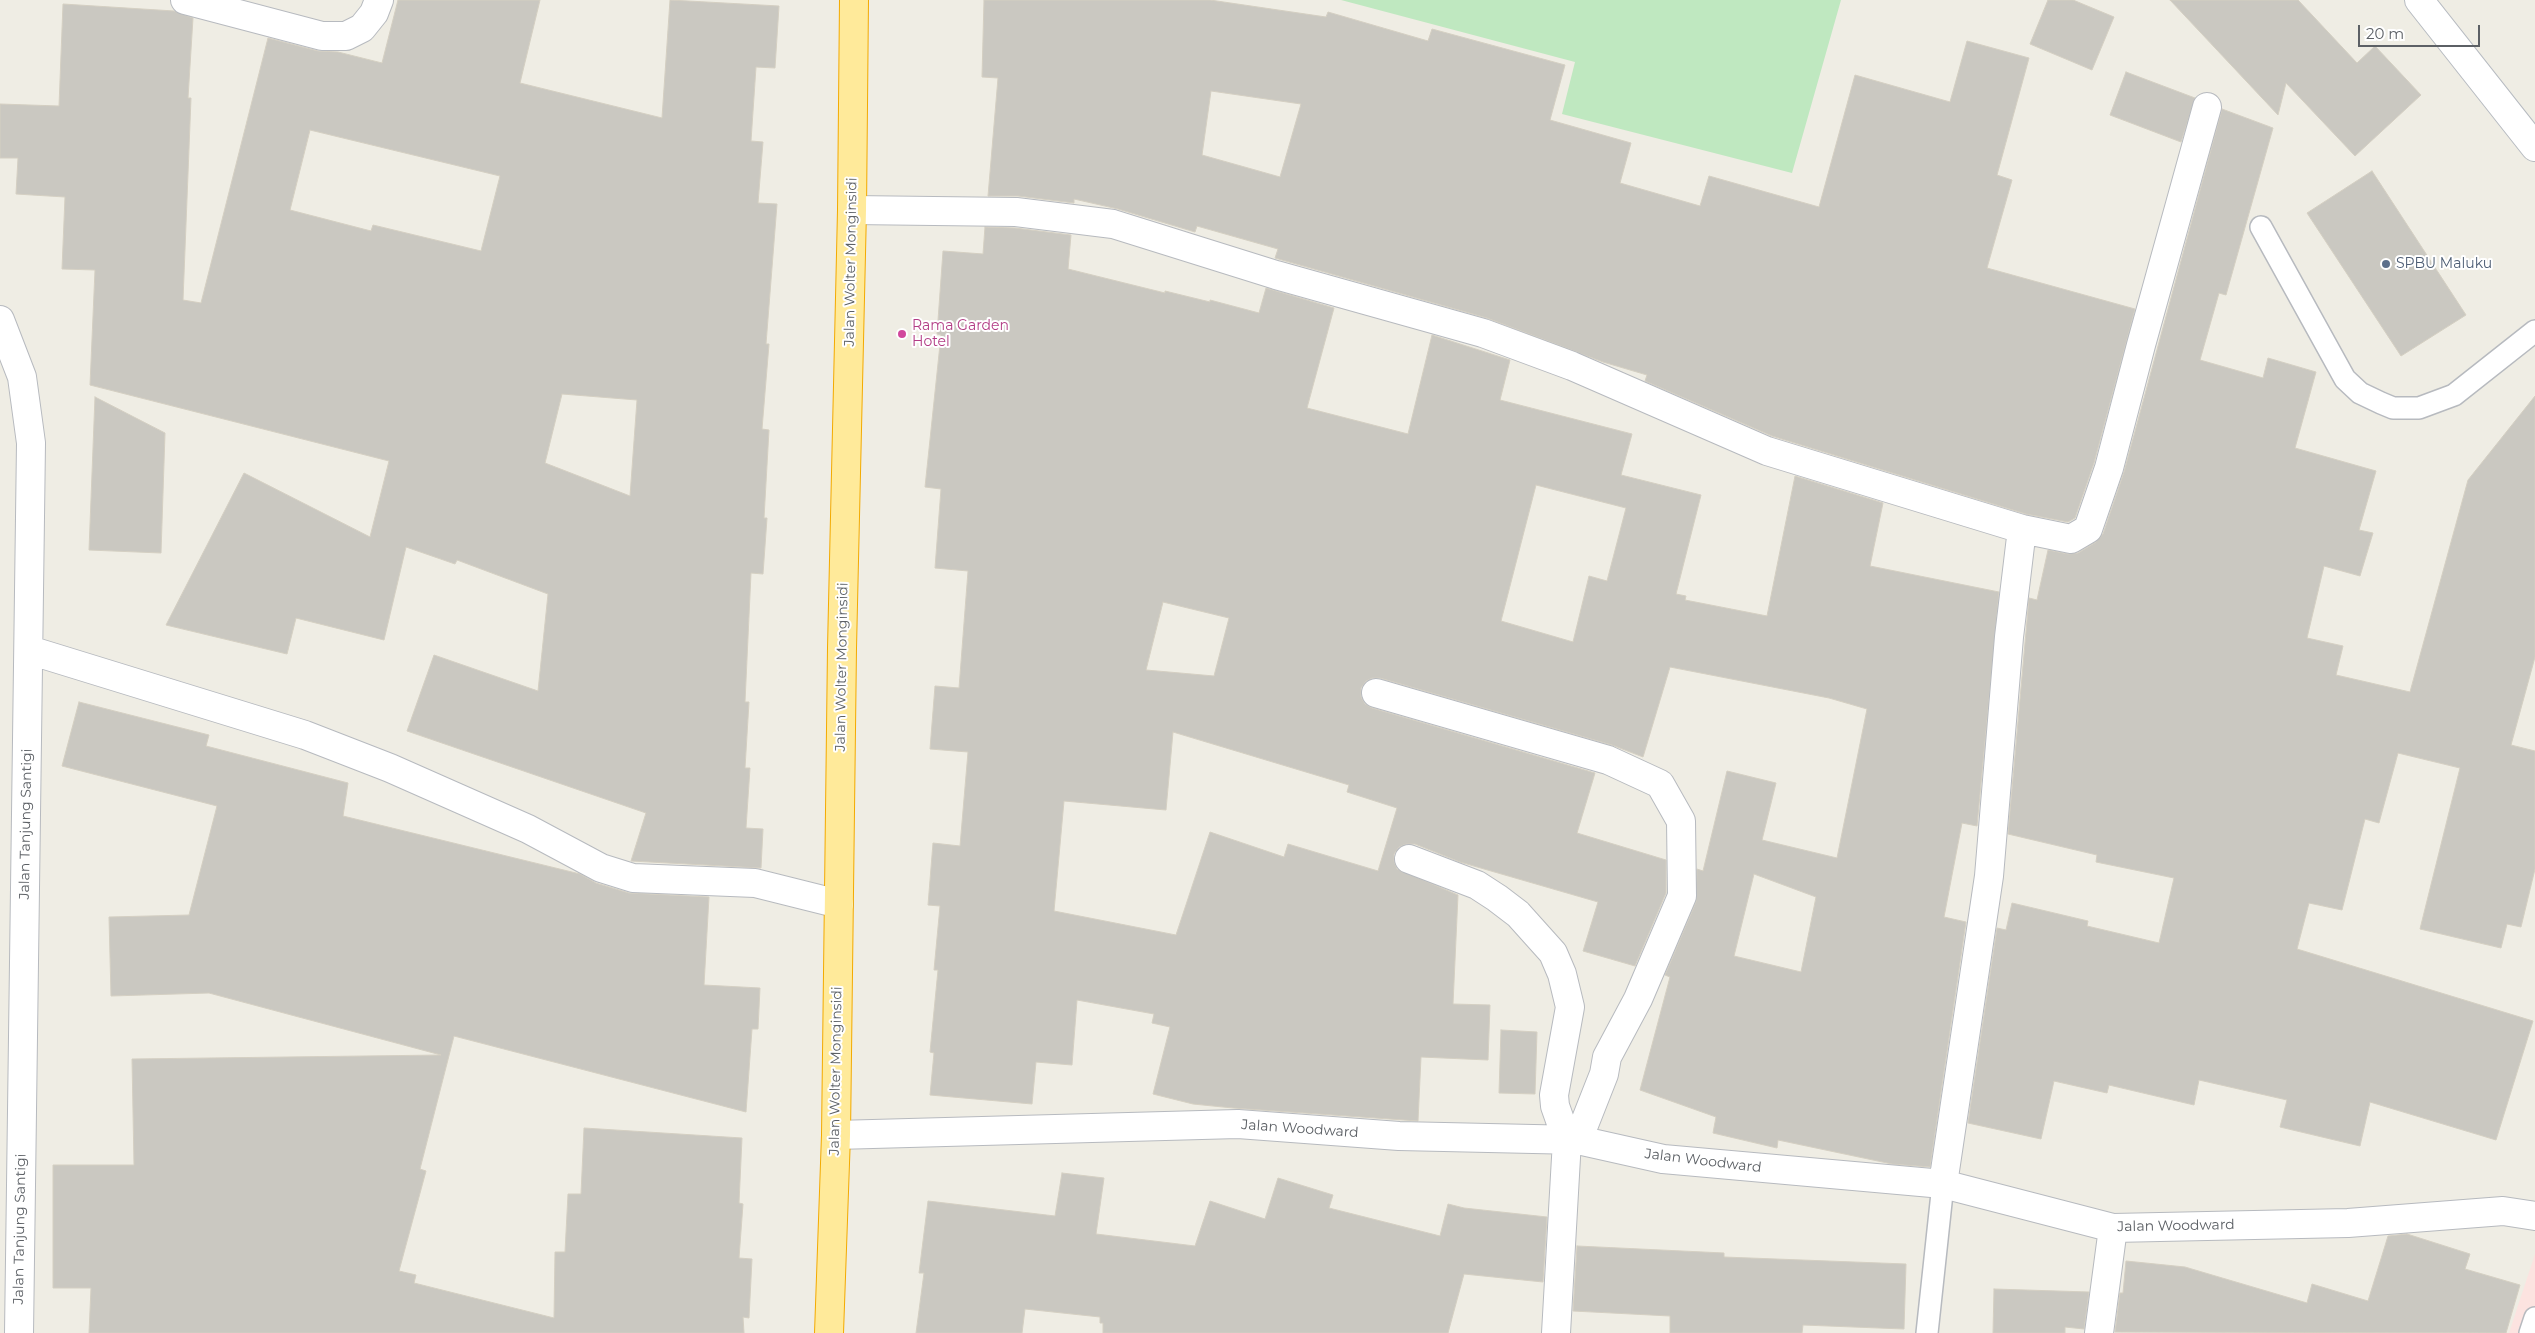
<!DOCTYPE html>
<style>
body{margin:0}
#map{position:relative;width:2535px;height:1333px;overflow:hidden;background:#efede4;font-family:Montserrat,sans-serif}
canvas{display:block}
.scale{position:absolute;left:2358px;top:25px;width:122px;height:22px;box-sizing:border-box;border:2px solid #5c6065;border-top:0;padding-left:6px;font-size:15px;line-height:18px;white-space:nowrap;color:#5c6065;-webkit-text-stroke:4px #fff;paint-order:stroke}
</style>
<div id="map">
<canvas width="2535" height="1333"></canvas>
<div class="scale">20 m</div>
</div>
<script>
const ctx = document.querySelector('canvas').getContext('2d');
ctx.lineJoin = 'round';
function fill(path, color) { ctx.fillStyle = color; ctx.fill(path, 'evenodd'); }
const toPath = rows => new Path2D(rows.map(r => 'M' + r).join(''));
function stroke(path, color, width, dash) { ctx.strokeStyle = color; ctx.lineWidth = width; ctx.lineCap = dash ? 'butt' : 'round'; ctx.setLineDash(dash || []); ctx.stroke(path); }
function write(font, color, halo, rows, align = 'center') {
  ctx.font = font + ' Montserrat,sans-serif'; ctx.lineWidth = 4; ctx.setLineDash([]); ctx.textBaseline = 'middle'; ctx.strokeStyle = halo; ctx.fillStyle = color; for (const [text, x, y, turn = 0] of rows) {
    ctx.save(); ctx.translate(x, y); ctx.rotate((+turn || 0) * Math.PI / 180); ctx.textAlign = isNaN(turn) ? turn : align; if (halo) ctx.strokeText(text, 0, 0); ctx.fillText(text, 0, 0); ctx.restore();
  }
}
fill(toPath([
 [2535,1254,2535,1333,2509,1333]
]), '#fce3e0');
fill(toPath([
 [1341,0,1841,0,1792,173,1562,114,1575,62]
]), '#bfe8c0');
const building = toPath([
 [398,0,540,0,520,83,662,118,670,0,779,6,775,68,756,67,751,141,763,142,758,203,777,204,766,344,769,344,762,429,769,430,764,518,767,518,763,574,751,573,745,702,749,702,745,768,750,768,746,828,763,829,761,868,631,861,646,813,407,731,434,655,538,691,548,594,457,560,455,564,406,547,384,640,296,618,287,654,166,625,244,473,370,537,389,461,90,385,95,270,62,269,65,197,16,194,18,158,0,158,0,104,59,106,63,4,174,11,193,18,188,98,191,98,183,300,201,303,268,38,318,51,338,52,382,63,398,0],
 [310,130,500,176,481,251,373,225,371,231,290,210,310,130],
 [562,394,637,400,630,496,545,463,562,394],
 [984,0,1210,0,1326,17,1328,12,1428,41,1432,29,1565,65,1550,120,1631,143,1620,183,1700,206,1709,176,1819,207,1855,75,1950,102,1967,41,2029,58,1997,175,2012,180,1987,268,2135,309,2094,463,2075,518,2068,522,2026,514,1772,436,1645,381,1647,375,1603,362,1487,318,1275,258,1278,249,1197,226,1195,232,1118,209,1074,199,1074,203,1018,196,988,196,998,78,982,77,984,0],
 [1211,91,1301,104,1280,177,1202,155,1211,91],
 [2048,0,2073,0,2114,17,2092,70,2030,44,2048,0],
 [2170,0,2298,0,2357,63,2375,46,2421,95,2355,156,2286,83,2278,115,2170,0],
 [2126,72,2195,98,2181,142,2110,115,2126,72],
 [2222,109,2273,128,2226,295,2219,293,2200,360,2263,378,2268,358,2316,372,2295,448,2376,471,2359,530,2373,533,2360,576,2324,566,2307,638,2343,646,2336,675,2410,692,2468,480,2535,396,2535,657,2511,745,2535,751,2535,869,2521,927,2507,924,2501,948,2420,929,2460,768,2398,753,2379,823,2365,819,2342,910,2309,903,2297,949,2533,1021,2496,1140,2370,1102,2360,1146,2280,1127,2287,1100,2199,1080,2194,1105,2109,1085,2107,1093,2054,1081,2041,1139,1968,1123,1997,928,2006,930,2012,903,2088,921,2087,926,2159,943,2174,878,2096,862,2097,855,2008,834,2029,598,2037,600,2048,550,2068,554,2078,553,2096,542,2103,534,2124,472,2222,109],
 [2372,171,2466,315,2401,356,2307,213,2372,171],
 [985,227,1015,228,1071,235,1068,269,1165,293,1165,291,1210,302,1210,300,1259,313,1266,288,1334,308,1307,408,1408,434,1432,335,1510,360,1500,400,1632,434,1621,475,1701,495,1676,594,1686,596,1685,600,1767,616,1795,476,1883,503,1870,566,1999,592,1977,826,1962,823,1944,917,1966,922,1930,1167,1892,1164,1778,1140,1777,1148,1713,1133,1716,1117,1640,1090,1670,977,1665,975,1696,902,1697,869,1703,871,1727,771,1776,783,1762,840,1837,858,1867,709,1829,698,1670,667,1643,757,1612,745,1380,678,1372,678,1366,681,1361,688,1361,697,1365,704,1372,708,1595,773,1577,833,1666,860,1666,893,1635,966,1583,951,1598,902,1460,862,1415,844,1406,844,1399,847,1394,854,1394,861,1397,869,1458,895,1453,1004,1490,1005,1488,1060,1421,1057,1418,1121,1233,1108,1193,1104,1153,1094,1170,1027,1152,1023,1154,1014,1077,1000,1072,1065,1036,1062,1032,1104,930,1095,934,1053,930,1052,938,970,934,970,940,906,928,905,933,843,960,846,968,752,930,749,935,686,959,688,968,571,935,568,941,489,925,487,941,335,937,334,943,251,983,254,985,227],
 [1536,485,1626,508,1607,581,1589,576,1573,642,1501,621,1536,485],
 [1163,602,1229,618,1214,676,1146,670,1163,602],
 [1173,732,1349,785,1347,792,1397,808,1378,871,1288,844,1284,857,1210,832,1176,935,1054,911,1064,801,1166,810,1173,732],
 [1754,874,1816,897,1801,972,1734,956,1754,874],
 [95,397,165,433,161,553,89,550,95,397],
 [79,702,209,735,206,746,348,783,343,816,580,874,596,883,629,893,709,897,704,985,760,988,758,1029,752,1029,746,1112,454,1036,420,1169,426,1171,399,1271,416,1275,414,1283,554,1318,555,1252,565,1252,568,1194,581,1194,584,1128,742,1138,739,1203,743,1204,739,1258,752,1259,749,1318,743,1317,744,1333,89,1333,91,1288,53,1288,53,1165,134,1165,132,1059,441,1055,209,993,111,996,109,917,189,915,217,806,62,766,79,702],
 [1501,1030,1537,1032,1535,1094,1499,1093,1501,1030],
 [1062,1173,1104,1178,1096,1234,1195,1246,1210,1201,1265,1219,1278,1178,1333,1195,1329,1208,1440,1236,1448,1204,1464,1208,1547,1217,1543,1282,1464,1274,1448,1333,1103,1333,1103,1323,1100,1323,1100,1317,1025,1309,1022,1333,916,1333,924,1273,919,1273,928,1201,1055,1216,1062,1173],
 [2407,1234,2470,1254,2465,1269,2520,1285,2506,1333,2115,1332,2120,1293,2123,1293,2126,1261,2185,1267,2307,1303,2312,1284,2368,1301,2388,1236,2407,1234],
 [1577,1246,1724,1253,1724,1257,1906,1264,1904,1329,1803,1325,1802,1333,1670,1333,1670,1316,1573,1311,1577,1246],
 [1994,1289,2089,1292,2084,1329,2065,1327,2065,1333,1993,1333,1994,1289]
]);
fill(building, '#cac8c1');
stroke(building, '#d4cfc2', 1);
const service = toPath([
 [2261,227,2345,379,2360,393,2381,403,2393,408,2419,408,2454,395,2535,331],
 [1927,1333,1943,1184],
 [2530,1333,2535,1318]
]);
const minor = toPath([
 [185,0,322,36,346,36,362,28,374,13,379,0],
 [852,210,1016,212,1113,224,1276,275,1483,333,1572,366,1767,451,2022,529,2009,637,1989,876,1943,1184],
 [0,320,22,377,31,443,19,1333],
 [2022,529,2071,539,2088,529,2109,468,2141,345,2207,107],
 [29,650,305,735,390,768,528,829,601,868,633,878,755,883,839,904],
 [1376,693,1608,760,1660,784,1681,821,1682,896,1638,999,1607,1057,1604,1074,1578,1140],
 [1409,859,1477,885,1497,898,1518,914,1553,953,1562,974,1570,1007,1554,1095,1555,1106,1567,1140,1556,1333],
 [836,1135,1238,1124,1399,1136,1578,1140,1663,1159,1943,1184,2113,1228,2348,1223,2503,1211,2535,1216],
 [2099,1333,2113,1228]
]);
const secondary = toPath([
 [2419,0,2535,147]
]);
const trunk = toPath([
 [829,1333,836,1135,842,648,852,210,854,0]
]);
stroke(service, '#b7babf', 24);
stroke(minor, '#b7babf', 30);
stroke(secondary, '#b7bbc1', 30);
stroke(trunk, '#f3aa00', 30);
stroke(service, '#fff', 21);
stroke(minor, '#fff', 28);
stroke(secondary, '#fff', 28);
stroke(trunk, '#ffea9a', 28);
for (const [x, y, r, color] of [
 [2386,264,5,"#5c6f8a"],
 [902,334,5,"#d1479c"]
]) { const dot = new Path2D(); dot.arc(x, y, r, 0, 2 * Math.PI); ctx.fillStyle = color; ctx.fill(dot); stroke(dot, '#fff', 2); }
write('14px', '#5c6065', '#fff', [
 ["Jalan Wolter Monginsidi",851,262,-89],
 ["Jalan Wolter Monginsidi",842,667,-89],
 ["Jalan Tanjung Santigi",26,824,-89],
 ["Jalan Wolter Monginsidi",836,1071,-89],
 ["Jalan Woodward",1300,1129,4],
 ["Jalan Woodward",1703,1161,7],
 ["Jalan Woodward",2176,1226,-1],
 ["Jalan Tanjung Santigi",20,1229,-89]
]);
write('14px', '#4e5e75', '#fff', [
 ["SPBU Maluku",2396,264]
], 'left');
write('14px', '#b23c85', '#fff', [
 ["Rama Garden",912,326],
 ["Hotel",912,342]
], 'left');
</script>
